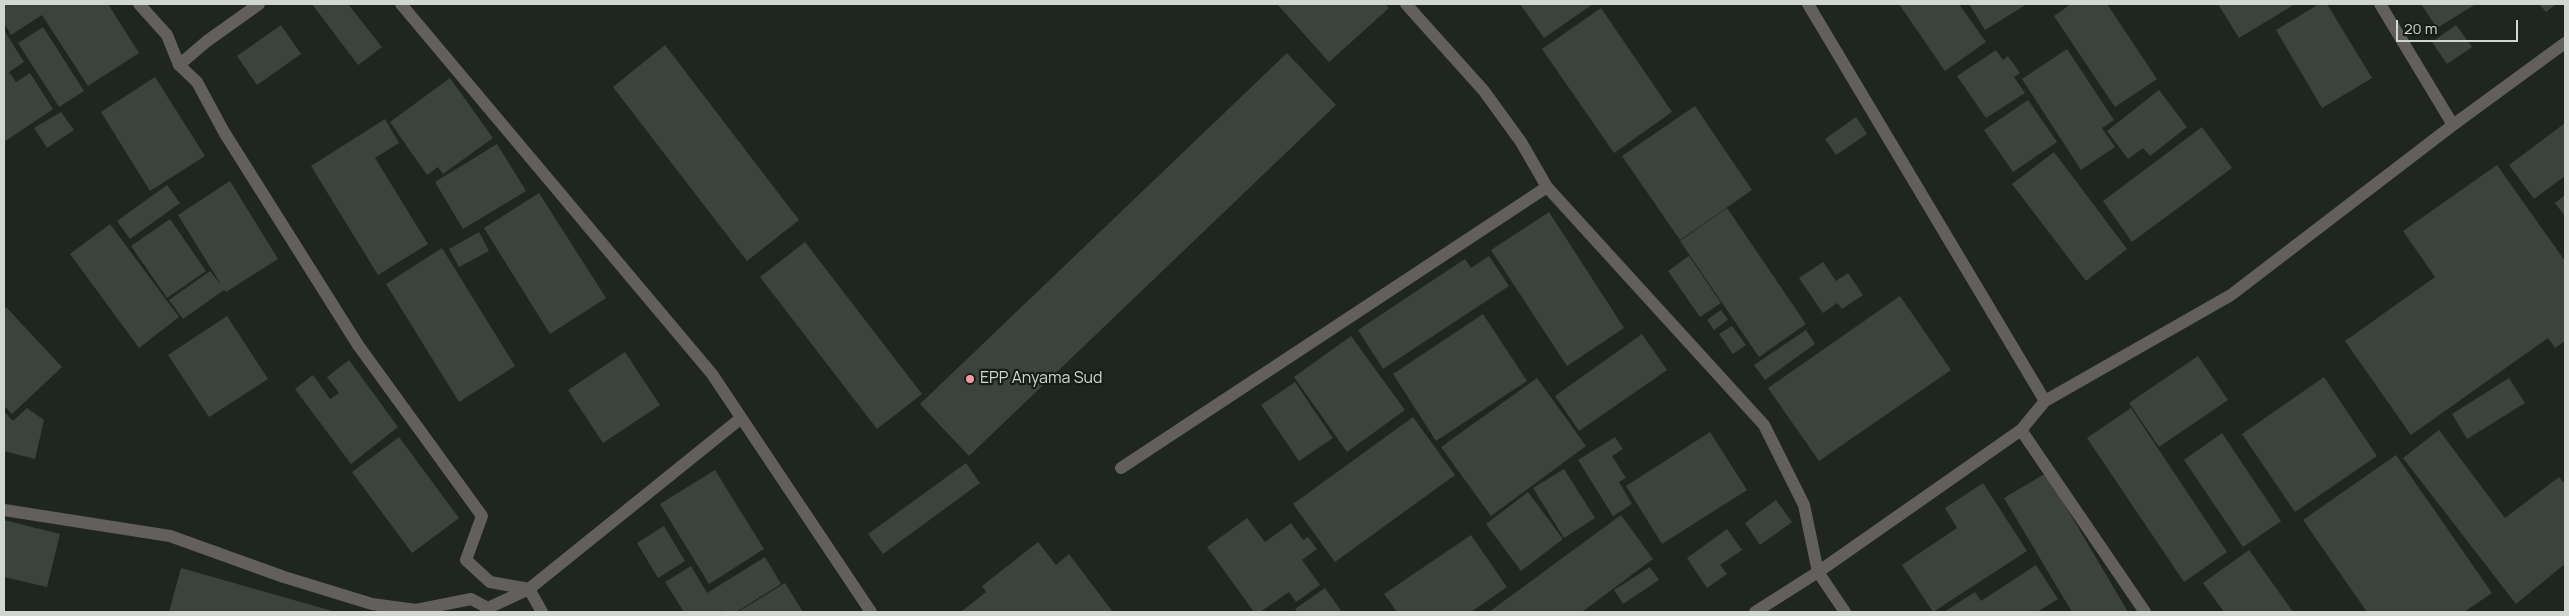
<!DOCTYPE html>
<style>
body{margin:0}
#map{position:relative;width:2569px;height:616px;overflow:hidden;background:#1f2621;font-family:Manrope,sans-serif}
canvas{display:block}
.frame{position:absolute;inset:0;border:5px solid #d1d6d2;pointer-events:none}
.scale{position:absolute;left:2396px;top:20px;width:122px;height:22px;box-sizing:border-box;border:2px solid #d1d6d2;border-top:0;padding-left:6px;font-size:15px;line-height:18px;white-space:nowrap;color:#d1d6d2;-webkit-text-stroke:4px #161d17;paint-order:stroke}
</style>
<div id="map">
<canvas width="2569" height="616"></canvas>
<div class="frame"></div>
<div class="scale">20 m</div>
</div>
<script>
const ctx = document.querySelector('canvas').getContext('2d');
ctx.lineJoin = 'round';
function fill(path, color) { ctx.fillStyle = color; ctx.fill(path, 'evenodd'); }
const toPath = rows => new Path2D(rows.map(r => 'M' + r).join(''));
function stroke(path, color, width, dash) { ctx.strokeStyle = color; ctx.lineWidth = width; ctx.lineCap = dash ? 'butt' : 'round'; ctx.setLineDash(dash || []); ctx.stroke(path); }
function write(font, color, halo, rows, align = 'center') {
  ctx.font = font + ' Manrope,sans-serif'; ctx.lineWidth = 4.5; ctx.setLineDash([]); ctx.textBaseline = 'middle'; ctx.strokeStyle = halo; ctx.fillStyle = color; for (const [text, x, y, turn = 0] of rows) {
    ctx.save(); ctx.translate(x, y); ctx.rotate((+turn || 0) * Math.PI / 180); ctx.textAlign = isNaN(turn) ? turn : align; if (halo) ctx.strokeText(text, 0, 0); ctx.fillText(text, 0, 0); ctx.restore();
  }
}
fill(toPath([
 [4,4,108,4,139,53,88,86,42,15,11,35,4,23],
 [312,4,348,4,382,47,358,65],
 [1277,4,1385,4,1389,8,1329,62],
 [1520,4,1593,4,1544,38],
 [1899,4,1959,4,1986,42,1945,71],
 [1969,4,2027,4,1985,30],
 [2071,4,2107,4,2157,79,2115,107,2054,16],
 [2218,4,2295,4,2239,38],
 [2319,4,2327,4,2372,78,2322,108,2276,30],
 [2421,4,2476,4,2437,28],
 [2539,4,2556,4,2546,12],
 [1601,8,1672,112,1614,153,1542,49],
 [281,25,301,54,257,85,237,56],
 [2456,25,2472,47,2447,64,2432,42],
 [43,27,84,91,59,107,18,43],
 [4,30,24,62,9,72,16,82,30,73,53,109,4,142],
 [665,45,799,220,747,261,613,87],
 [2067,49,2114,120,2102,128,2115,147,2081,170,2022,79],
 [1996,50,2003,60,2008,56,2020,73,2014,77,2025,93,1986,118,1957,76],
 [1287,53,1336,105,969,456,920,404],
 [155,77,205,156,150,191,101,112],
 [450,78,493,138,443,174,438,167,427,175,390,122],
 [2159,90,2187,127,2150,156,2143,148,2128,159,2107,131],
 [2028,100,2057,142,2013,172,1984,130],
 [1695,106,1752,190,1680,240,1622,156],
 [61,112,74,130,47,148,34,128],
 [1856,117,1867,134,1836,155,1825,139],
 [385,119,399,143,375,158,428,244,378,275,311,166],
 [2565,123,2565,176,2534,199,2509,165],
 [2202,127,2232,168,2132,242,2103,201],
 [497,144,526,191,463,229,435,182],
 [2054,152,2127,249,2086,281,2012,184],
 [2497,165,2565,261,2565,341,2555,348,2548,338,2411,435,2345,341,2435,277,2403,231],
 [230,181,278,259,226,292,224,290,183,319,169,300,210,271,222,286,178,215],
 [167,185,180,203,130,239,117,221],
 [539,193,606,298,550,334,484,228],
 [2565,195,2565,216,2555,203],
 [1727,208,1806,324,1759,357,1680,241],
 [1549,212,1624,328,1567,366,1491,250],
 [170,219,206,271,167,298,131,246],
 [110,224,179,317,139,348,70,254],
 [479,232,489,251,459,267,449,249],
 [805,242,922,394,877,429,760,277],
 [442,248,515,366,459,402,386,284],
 [1489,256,1509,286,1383,369,1358,330,1465,259,1471,268],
 [1689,256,1721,303,1700,317,1668,271],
 [1823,262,1836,281,1848,273,1863,295,1842,309,1837,303,1823,313,1799,278],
 [1900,296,1951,370,1819,461,1768,388],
 [6,307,62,367,12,414,4,406,4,309],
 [1721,310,1728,320,1714,330,1707,320],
 [1483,314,1527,381,1436,441,1393,374],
 [227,316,268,379,209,417,168,355],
 [1732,326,1746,345,1733,354,1719,334],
 [1806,330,1815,344,1765,380,1754,365],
 [1642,334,1667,370,1579,431,1555,396],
 [1351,336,1405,410,1347,452,1294,377],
 [625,352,660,405,603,443,568,390],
 [2198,356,2228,400,2159,447,2129,403],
 [349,360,398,427,351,464,295,389,313,375,330,399,339,393,327,377],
 [2324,377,2377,456,2295,512,2242,434],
 [1537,378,1586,446,1491,516,1441,447],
 [2509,378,2525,403,2467,439,2452,414],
 [1295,382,1333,438,1299,461,1261,405],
 [27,408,44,420,35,459,4,451,4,411,13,421],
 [2131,408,2227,552,2184,582,2087,438],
 [1413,417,1455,475,1335,562,1293,504],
 [2439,430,2505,518,2559,477,2565,484,2565,564,2516,604,2403,458],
 [1710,432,1747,490,1662,544,1626,486],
 [2222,433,2281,521,2243,547,2184,460],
 [399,437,459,518,412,553,352,472],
 [1615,437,1623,449,1612,456,1626,478,1619,482,1632,504,1613,516,1578,460],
 [2396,455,2492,593,2464,612,2367,612,2303,520],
 [966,463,980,483,883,554,868,534],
 [1564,469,1595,518,1564,538,1533,488],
 [715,470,764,549,709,584,660,504],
 [2046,473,2128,612,2072,612,2004,498],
 [1983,483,2027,551,1933,612,1902,565,1957,528,1945,508],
 [1528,492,1563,539,1521,571,1486,524],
 [1776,500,1792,522,1760,545,1745,523],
 [1621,515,1653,559,1582,612,1489,612],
 [1247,518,1265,542,1291,523,1303,540,1308,537,1317,549,1302,560,1320,585,1296,602,1289,592,1260,612,1254,612,1207,547],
 [4,520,60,534,47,587,4,577],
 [664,526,685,561,658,578,637,543],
 [1727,529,1742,550,1720,565,1727,574,1707,588,1687,558],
 [1471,535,1507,587,1471,612,1397,612,1384,594],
 [1038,542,1056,565,1069,554,1113,612,961,612,986,592,982,586],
 [2249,550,2293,612,2224,612,2203,583],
 [765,557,781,584,736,612,722,612,721,610,718,612,684,612,665,582,691,566,707,593],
 [2036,565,2058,599,2037,612,1944,612,1975,592,1981,601],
 [1650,567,1659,580,1623,604,1614,590],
 [181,568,336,612,169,612],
 [785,583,803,612,738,612],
 [1325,588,1342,612,1298,612,1295,609]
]), '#3c433d');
stroke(toPath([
 [139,4,167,35,179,65,197,82,224,132,358,345,482,516,466,560,490,582,529,589],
 [401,4,712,374,871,612],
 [1406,4,1484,91,1521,142,1547,187,1764,425,1804,505,1818,572,1845,612],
 [1808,4,2045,401],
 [2380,4,2453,125],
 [179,65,207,41,259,4],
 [2021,430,2145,612],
 [1121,468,1547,187],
 [4,510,170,536,284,577,372,604,416,610,471,599,488,608,529,589,740,419],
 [529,589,542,612],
 [1755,612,1818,572,2021,430,2045,401,2231,295,2453,125,2565,43]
]), '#645f5f', 12);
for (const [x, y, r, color] of [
 [970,379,5,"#f49aa0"]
]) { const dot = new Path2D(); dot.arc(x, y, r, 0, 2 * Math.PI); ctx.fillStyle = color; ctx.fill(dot); stroke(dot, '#161d17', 2); }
write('16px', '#d1d6d2', '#161d17', [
 ["EPP Anyama Sud",980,379]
], 'left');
</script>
